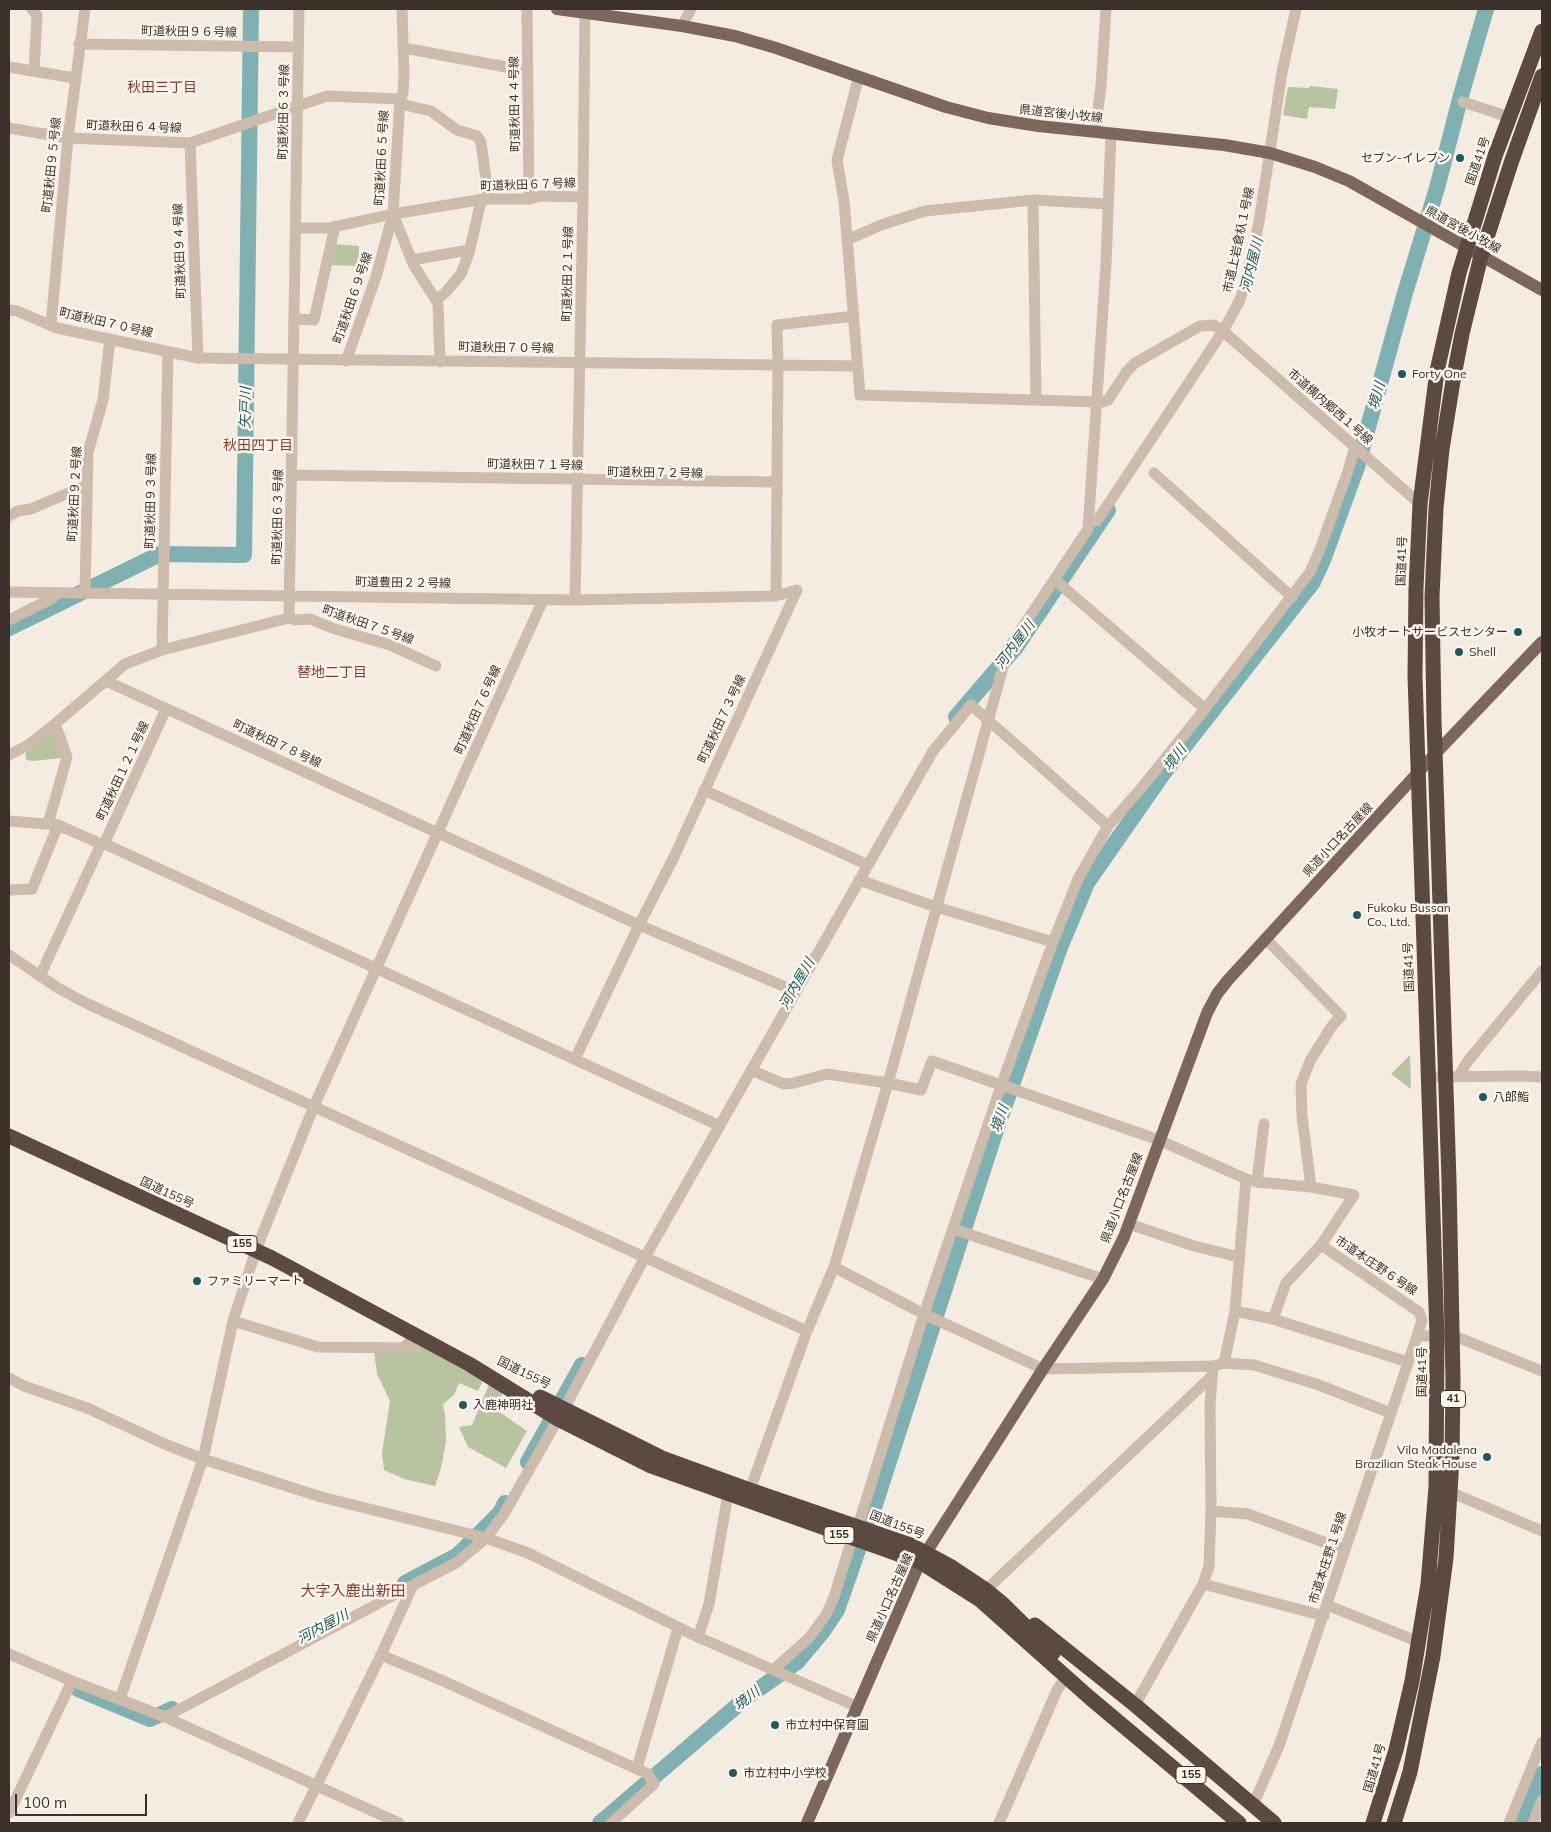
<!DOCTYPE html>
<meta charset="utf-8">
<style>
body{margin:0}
#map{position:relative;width:1551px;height:1832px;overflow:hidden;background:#f4ebe1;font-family:Mulish,sans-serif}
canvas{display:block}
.frame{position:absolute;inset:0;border:10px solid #3b302b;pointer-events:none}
.scale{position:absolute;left:15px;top:1794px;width:132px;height:22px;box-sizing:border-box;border:2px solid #3b302b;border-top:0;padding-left:6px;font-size:15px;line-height:18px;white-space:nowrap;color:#3b302b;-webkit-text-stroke:4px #fbf5ee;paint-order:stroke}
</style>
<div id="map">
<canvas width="1551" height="1832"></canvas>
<div class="frame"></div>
<div class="scale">100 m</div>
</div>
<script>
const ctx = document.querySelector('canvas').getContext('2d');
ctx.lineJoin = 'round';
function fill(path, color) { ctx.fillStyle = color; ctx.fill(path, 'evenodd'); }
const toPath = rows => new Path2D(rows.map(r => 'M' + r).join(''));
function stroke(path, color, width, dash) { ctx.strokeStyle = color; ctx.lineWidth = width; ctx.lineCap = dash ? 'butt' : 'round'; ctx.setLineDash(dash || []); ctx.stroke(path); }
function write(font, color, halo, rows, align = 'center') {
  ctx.font = font + ' Mulish,"Noto Sans JP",sans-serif'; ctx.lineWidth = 5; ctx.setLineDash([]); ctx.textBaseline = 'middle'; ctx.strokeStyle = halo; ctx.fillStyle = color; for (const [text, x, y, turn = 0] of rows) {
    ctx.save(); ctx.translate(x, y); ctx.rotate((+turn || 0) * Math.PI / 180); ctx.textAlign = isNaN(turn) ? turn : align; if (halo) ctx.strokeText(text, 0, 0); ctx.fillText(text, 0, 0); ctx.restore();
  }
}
fill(toPath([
 [1310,86,1338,89,1335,109,1309,107,1307,119,1283,115,1288,87,1309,88],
 [334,244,359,246,359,266,329,265],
 [50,731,56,733,62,758,33,761,26,760,26,752],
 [1410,1055,1411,1089,1391,1074],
 [408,1336,484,1378,478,1391,459,1383,454,1395,443,1404,445,1415,446,1442,441,1468,435,1486,404,1479,384,1470,382,1453,390,1401,377,1374,374,1351,394,1349],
 [490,1382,504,1390,495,1409,527,1431,506,1468,468,1447,459,1427,472,1425]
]), '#b8c4a0');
stroke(toPath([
 [9,628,160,554,244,555,251,9],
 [956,717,1016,647,1108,510],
 [528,1462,582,1365],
 [871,1517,994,1136,1059,950,1087,883,1165,771,1313,582,1323,560,1357,467,1405,293,1437,188,1460,99,1486,9],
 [405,1583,458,1555,500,1513,505,1503],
 [78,1689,150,1719,172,1709],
 [600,1823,746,1698,797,1662,823,1631,837,1610,858,1550],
 [1522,1823,1542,1774]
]), '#7fb0b2', 16);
stroke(toPath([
 [32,9,37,16,34,71],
 [402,9,404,74,403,93,400,99,393,214,414,266,436,300],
 [527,9,529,199],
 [682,26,691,9],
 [79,44,298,47],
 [404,48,527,71],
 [9,67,75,78],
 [859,76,837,160,844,201,860,395,1102,402,1108,400,1127,371,1135,363,1200,326,1214,325,1223,331,1420,504],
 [1463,102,1509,117],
 [9,128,68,138,190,143,327,96,400,99,405,105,431,111,457,130,477,136,481,142,488,194,480,205,469,253,461,274,445,293,436,300,438,304,440,362],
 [1095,132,1101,86,1106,9],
 [190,143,198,358],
 [1033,200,1036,399],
 [296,228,329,228,393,214,484,199,529,199,541,196,583,197],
 [847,240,881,225,925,211,1033,200,1108,204],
 [412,260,463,251,469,253],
 [9,310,17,311,57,328,198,358,778,365,776,596],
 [854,316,777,325,778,365,857,366],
 [295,319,314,320,335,226],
 [51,325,68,138,85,9],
 [346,361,376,277,393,214],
 [1154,473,1292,597],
 [292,475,777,482],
 [9,516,18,511,31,509,87,485],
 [1090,522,1097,521,1223,331,1239,302,1245,285,1259,222,1282,72,1296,9],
 [1055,580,1205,709],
 [9,592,575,600,776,596,797,590],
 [85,593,88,452,103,400,110,339],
 [575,600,583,197,585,9],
 [289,618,295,620,310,619,335,629,390,645,436,666],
 [9,620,51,599,58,593],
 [162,650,168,352],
 [106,681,639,925,795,991],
 [9,755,28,745,55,724,125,664,162,650,289,618,299,9],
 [704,790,868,865],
 [9,821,58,825,101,844,105,844,720,1126],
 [48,824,67,757,55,724],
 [104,844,166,709],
 [859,880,936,907,1053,942],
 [9,890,32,889,58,825],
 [1266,939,1341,1016,1332,1026,1310,1061,1301,1084,1302,1116,1311,1187],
 [9,955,58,988,88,1004,807,1331],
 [40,976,101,844],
 [575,1059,639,925,673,859,797,590],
 [751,1070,784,1084,794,1083,827,1074,888,1083,921,1090,932,1061,1159,1140,1246,1179,1257,1182,1311,1187,1354,1195,1321,1245,1286,1283,1273,1319],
 [1459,1076,1467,1062,1542,971],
 [1428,1077,1520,1076,1542,1077],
 [1257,1182,1264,1124],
 [1129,1224,1194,1246,1239,1257],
 [953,1229,1103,1279],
 [1321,1245,1419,1312,1422,1320,1417,1336],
 [834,1267,924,1314,1043,1369,1213,1366,1224,1363,1254,1365,1316,1384,1391,1413],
 [1235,1311,1273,1319,1408,1362],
 [233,1321,318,1347,412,1348,419,1337],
 [1452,1335,1542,1371],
 [1224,1363,1235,1311,1246,1179],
 [9,1378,24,1386,87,1408,167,1445,203,1459,321,1497,486,1538,528,1553,698,1637,858,1707],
 [564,1409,645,1257,933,751,971,705,1108,826],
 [750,1490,807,1331,834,1267,888,1083,1008,649,1088,529,1106,264,1111,133],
 [1450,1492,1542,1531],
 [1211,1511,1248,1514,1345,1550],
 [1203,1584,1324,1616],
 [986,1590,1212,1376],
 [1327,1605,1419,1642],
 [698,1637,709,1604,728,1494],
 [9,1654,72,1681,165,1717,399,1823],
 [381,1655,441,1680,648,1774,654,1784,611,1823],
 [773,1670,809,1638,826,1615,834,1597,852,1539,858,1526,924,1314,1001,1086,1053,942,1078,879,1108,826,1143,786,1205,709,1310,572,1319,552,1348,471,1355,447],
 [120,1699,203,1459,233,1321,256,1250,314,1106,543,600],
 [1135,1705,1203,1584,1209,1566,1211,1511,1210,1405,1213,1366],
 [165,1717,413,1585],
 [637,1768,678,1628],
 [1253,1805,1279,1746,1417,1336,1437,1336],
 [9,1813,72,1681],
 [298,1823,381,1655,413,1585,456,1563,486,1538,504,1514,558,1419],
 [999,1823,1058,1688,1067,1677],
 [1509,1823,1542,1742],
 [1533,1823,1542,1800]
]), '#cdbbac', 11);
stroke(toPath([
 [557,9,682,26,735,36,776,48,946,107,988,118,1038,126,1224,145,1270,153,1315,167,1349,181,1542,290],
 [807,1823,920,1562,1043,1369,1103,1279,1124,1237,1207,1013,1217,994,1228,980,1435,754,1542,642]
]), '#7d675c', 12);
stroke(toPath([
 [9,1136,272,1258,469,1364,558,1419,651,1466,920,1562,980,1600,1090,1698,1239,1823],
 [540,1397,662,1458,750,1490,911,1545,950,1566,986,1590,1003,1604,1053,1653],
 [1035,1625,1135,1705,1274,1823],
 [1373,1823,1396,1750,1412,1681,1428,1584,1436,1487,1437,1336,1415,676,1416,588,1420,504,1437,371,1459,273,1495,156,1542,31],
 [1394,1823,1410,1772,1433,1656,1446,1558,1452,1458,1453,1379,1449,1181,1434,720,1432,597,1436,508,1442,449,1453,381,1462,334,1481,256,1511,163,1542,76]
]), '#5c4a42', 15);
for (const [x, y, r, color] of [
 [1460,158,5,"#1f5a5e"],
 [1402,374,5,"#1f5a5e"],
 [1518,632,5,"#1f5a5e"],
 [1459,652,5,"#1f5a5e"],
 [1357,915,5,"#1f5a5e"],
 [1483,1097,5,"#1f5a5e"],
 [197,1281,5,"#1f5a5e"],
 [463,1405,5,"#1f5a5e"],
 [1487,1457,5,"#1f5a5e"],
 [775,1725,5,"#1f5a5e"],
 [733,1773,5,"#1f5a5e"]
]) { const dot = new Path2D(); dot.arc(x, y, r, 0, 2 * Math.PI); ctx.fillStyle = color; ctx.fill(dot); stroke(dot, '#fbf5ee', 2); }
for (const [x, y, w] of [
 [242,1244,30],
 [1453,1399,25],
 [839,1535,30],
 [1191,1775,30]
]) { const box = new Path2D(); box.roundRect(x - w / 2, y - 8.5, w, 17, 4); ctx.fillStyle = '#fbf5ee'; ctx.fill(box); stroke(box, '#3b302b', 1); }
write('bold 11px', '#3b302b', null, [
 ["155",242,1244],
 ["41",1453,1399],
 ["155",839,1535],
 ["155",1191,1775]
]);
write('12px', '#3b302b', '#fbf5ee', [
 ["町道秋田９６号線",189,32,1],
 ["町道秋田４４号線",515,104,-91],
 ["町道秋田６３号線",284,112,-89],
 ["県道宮後小牧線",1061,114,6],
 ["町道秋田６４号線",134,127,2],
 ["町道秋田６５号線",382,158,-87],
 ["国道41号",1478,161,-71],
 ["町道秋田９５号線",52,165,-84],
 ["町道秋田６７号線",528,185,-2],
 ["県道宮後小牧線",1463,230,29],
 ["市道上岩倉杁１号線",1239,240,-78],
 ["町道秋田９４号線",180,251,-92],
 ["町道秋田２１号線",568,274,-89],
 ["町道秋田６９号線",353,298,-71],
 ["町道秋田７０号線",106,323,13],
 ["町道秋田７０号線",506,348,1],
 ["市道横内郷西１号線",1330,407,41],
 ["町道秋田７１号線",535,465,1],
 ["町道秋田７２号線",655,473,1],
 ["町道秋田９２号線",75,494,-87],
 ["町道秋田９３号線",151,501,-89],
 ["町道秋田６３号線",278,517,-89],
 ["国道41号",1402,561,-88],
 ["町道豊田２２号線",403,583,1],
 ["町道秋田７５号線",368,625,19],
 ["町道秋田７６号線",478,710,-66],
 ["町道秋田７３号線",722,719,-65],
 ["町道秋田７８号線",277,744,25],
 ["町道秋田１２１号線",123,771,-65],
 ["県道小口名古屋線",1338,840,-47],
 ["国道41号",1409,967,-92],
 ["国道155号",167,1193,25],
 ["県道小口名古屋線",1122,1198,-69],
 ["市道本庄野６号線",1376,1266,34],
 ["国道41号",1422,1372,-90],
 ["国道155号",524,1373,26],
 ["国道155号",897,1525,21],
 ["市道本庄野１号線",1328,1558,-72],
 ["県道小口名古屋線",890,1598,-66],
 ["国道41号",1375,1768,-74]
]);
write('12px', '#3b302b', '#fbf5ee', [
 ["セブン-イレブン",1450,158,"right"],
 ["Forty One",1412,374],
 ["小牧オートサービスセンター",1508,632,"right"],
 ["Shell",1469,652],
 ["Fukoku Bussan",1367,908],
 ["Co., Ltd.",1367,922],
 ["八郎鮨",1493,1097],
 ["ファミリーマート",207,1281],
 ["入鹿神明社",473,1405],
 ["Vila Madalena",1477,1450,"right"],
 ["Brazilian Steak House",1477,1464,"right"],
 ["市立村中保育園",785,1725],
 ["市立村中小学校",743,1773]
], 'left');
write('14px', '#8c3b22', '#fbf5ee', [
 ["秋田三丁目",162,88],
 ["秋田四丁目",258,446],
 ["替地二丁目",332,673]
]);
write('italic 14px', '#1f5a5e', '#fbf5ee', [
 ["河内屋川",1252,265,-76],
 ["境川",1377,396,-74],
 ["矢戸川",246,408,-89],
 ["河内屋川",1015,645,-53],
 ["境川",1175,758,-52],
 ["河内屋川",797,984,-60],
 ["境川",1000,1119,-71],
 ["河内屋川",323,1627,-28],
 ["境川",747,1699,-38]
]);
write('15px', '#8c3b22', '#fbf5ee', [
 ["大字入鹿出新田",353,1591]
]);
</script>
